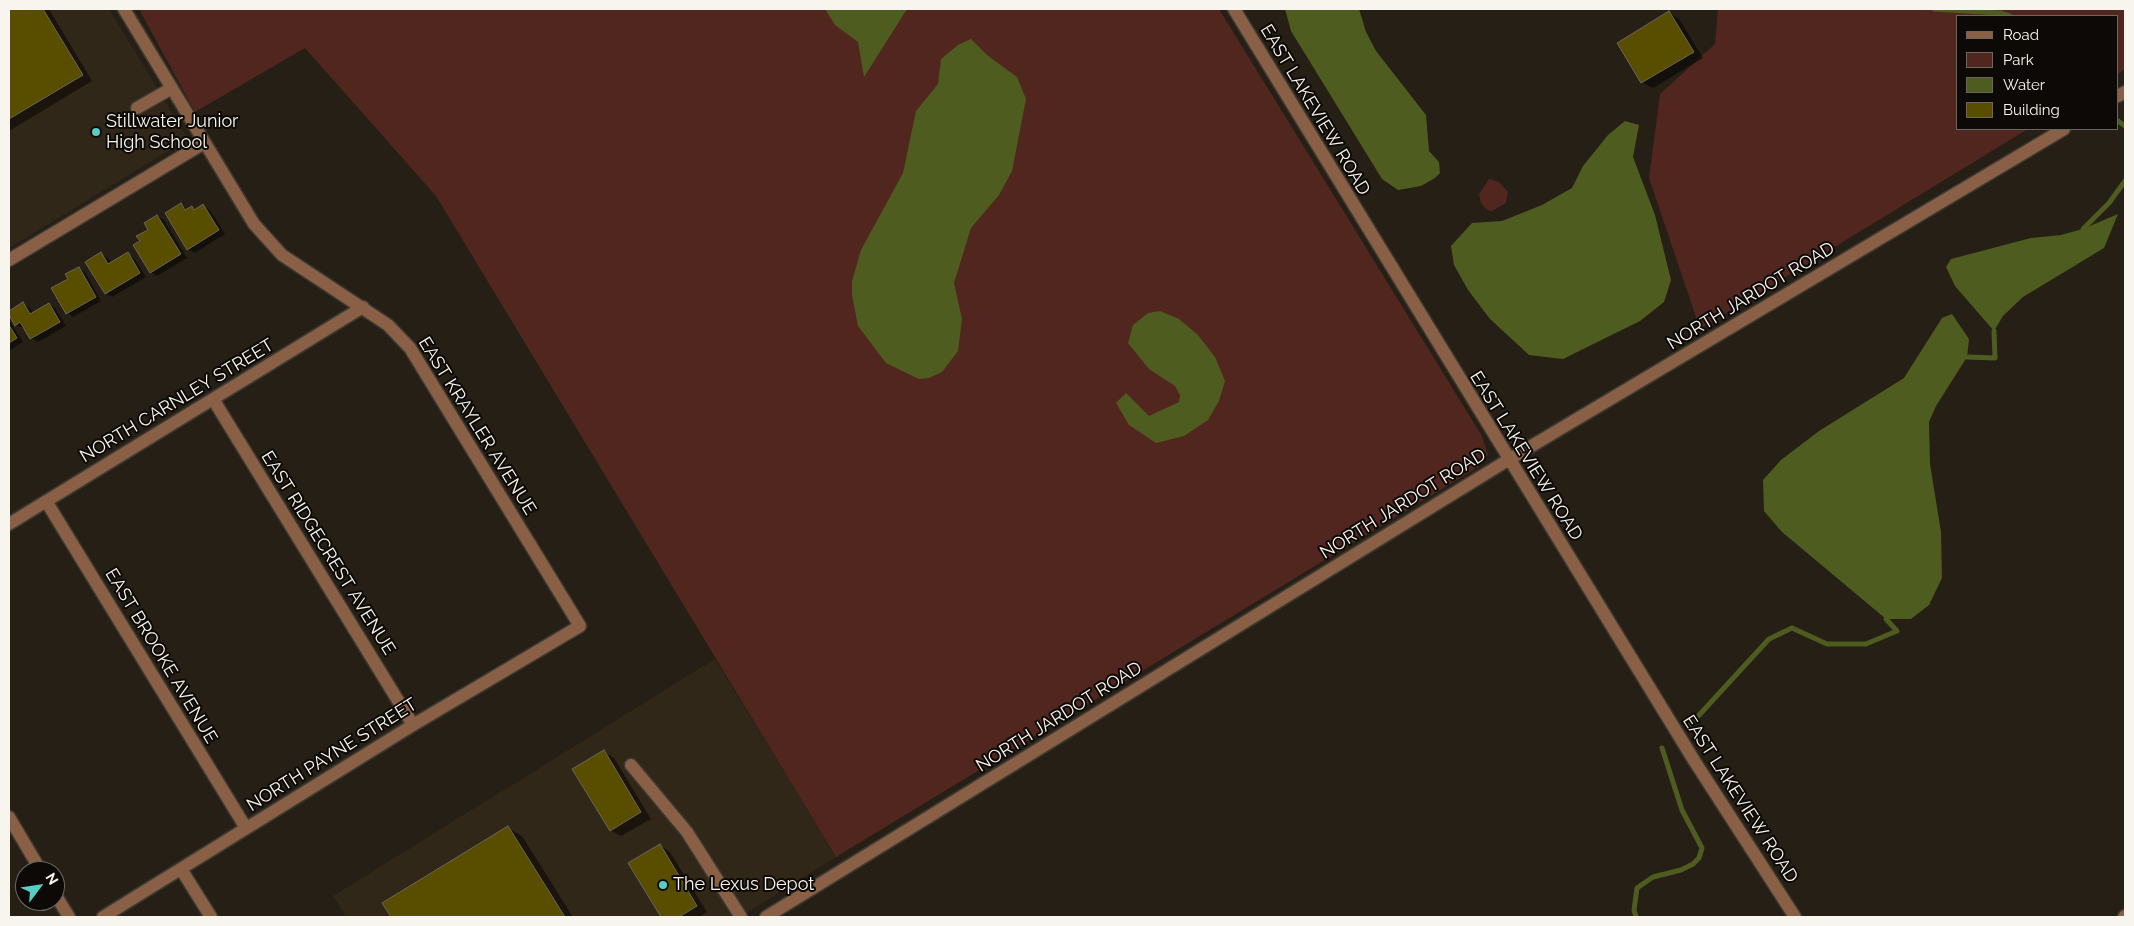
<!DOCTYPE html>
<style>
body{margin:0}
#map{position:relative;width:2134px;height:926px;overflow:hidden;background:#251f16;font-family:Raleway,sans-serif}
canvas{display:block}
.frame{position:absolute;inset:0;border:10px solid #f8f4ee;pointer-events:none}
.legend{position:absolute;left:1956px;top:15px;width:162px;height:115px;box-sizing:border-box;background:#0c0906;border:1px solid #6a6763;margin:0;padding:6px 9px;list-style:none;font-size:15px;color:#f8f4ee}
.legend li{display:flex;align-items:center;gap:10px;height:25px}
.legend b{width:25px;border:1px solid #6a6763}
.north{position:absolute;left:15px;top:861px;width:50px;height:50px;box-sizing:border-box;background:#0c0906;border:1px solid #6a6763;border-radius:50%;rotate:59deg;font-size:14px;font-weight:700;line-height:20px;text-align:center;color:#f8f4ee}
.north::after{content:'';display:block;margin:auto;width:18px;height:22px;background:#55cec5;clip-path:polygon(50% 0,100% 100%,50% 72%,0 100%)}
</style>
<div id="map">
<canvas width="2134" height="926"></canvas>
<div class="frame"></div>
<ul class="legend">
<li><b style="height:6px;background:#896046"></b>Road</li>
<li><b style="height:14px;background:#51261e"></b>Park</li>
<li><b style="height:14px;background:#4e5d1f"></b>Water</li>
<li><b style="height:14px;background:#594d00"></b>Building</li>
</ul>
<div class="north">N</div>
</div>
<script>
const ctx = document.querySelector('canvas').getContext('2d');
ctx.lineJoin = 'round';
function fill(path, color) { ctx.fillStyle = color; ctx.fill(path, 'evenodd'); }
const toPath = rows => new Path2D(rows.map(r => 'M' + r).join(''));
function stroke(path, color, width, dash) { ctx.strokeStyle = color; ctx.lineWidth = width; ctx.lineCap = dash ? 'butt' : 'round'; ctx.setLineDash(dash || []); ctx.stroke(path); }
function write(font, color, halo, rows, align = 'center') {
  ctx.font = font + ' Raleway,sans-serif'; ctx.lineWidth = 4; ctx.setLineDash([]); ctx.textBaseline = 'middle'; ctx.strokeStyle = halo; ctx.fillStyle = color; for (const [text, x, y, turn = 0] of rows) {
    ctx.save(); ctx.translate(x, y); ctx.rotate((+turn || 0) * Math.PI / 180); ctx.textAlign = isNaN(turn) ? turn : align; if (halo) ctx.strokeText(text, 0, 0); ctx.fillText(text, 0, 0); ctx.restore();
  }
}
fill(toPath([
 [9,9,109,9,188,139,9,248],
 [715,659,836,857,740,917,346,917,333,896]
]), '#312719');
fill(toPath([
 [139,9,1219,9,1482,436,1488,455,1478,467,836,857,436,196,305,48,195,112],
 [1718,9,2125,9,2125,69,2118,74,2118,16,1958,16,1958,129,2028,129,1700,329,1649,178,1660,94,1715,44],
 [1489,179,1499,182,1508,192,1506,203,1492,211,1487,210,1481,203,1479,194]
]), '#51261e');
fill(toPath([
 [825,9,907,9,864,77,858,42,835,25],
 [1285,9,1359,9,1366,32,1376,51,1426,115,1429,151,1439,162,1440,173,1435,178,1421,186,1398,190,1382,179,1291,31],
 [971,39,987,55,1017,77,1026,99,1012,171,999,195,971,228,954,283,962,319,958,351,942,372,929,378,919,379,886,363,858,326,852,295,852,281,861,250,903,173,916,111,938,84,941,59,958,45],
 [1625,121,1639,125,1633,157,1655,215,1671,280,1664,302,1640,321,1563,359,1529,355,1490,319,1468,290,1454,265,1451,246,1472,223,1502,221,1542,205,1572,188,1583,166,1608,135],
 [2118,214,2104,248,2023,297,2003,316,1994,331,1955,286,1946,267,1951,259,2031,238,2061,235,2083,229],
 [1160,311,1179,319,1198,335,1215,357,1225,381,1219,401,1208,420,1184,436,1156,443,1129,425,1116,403,1126,393,1149,416,1179,402,1180,395,1175,386,1149,369,1128,343,1133,325,1148,313],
 [1952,314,1969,339,1967,357,1936,406,1929,422,1930,464,1941,532,1942,578,1929,605,1911,619,1886,619,1782,532,1764,511,1763,480,1781,460,1819,431,1904,378,1942,318]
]), '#4e5d1f');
fill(toPath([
 [9,9,49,9,92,81,9,131],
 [1669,13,1679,19,1703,58,1653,88,1642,82,1618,43],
 [181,205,188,210,192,207,196,210,203,206,210,210,225,234,195,253,188,249],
 [157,216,164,220,187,258,157,276,151,272,141,242],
 [101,254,108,258,111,263,128,254,134,258,146,277,112,297,106,293],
 [79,268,85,272,101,301,73,317,67,313,70,279],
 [23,304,30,308,33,313,49,304,55,308,66,326,38,342,31,338,24,328,15,325,9,313],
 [9,320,23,342,9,351],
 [604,752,614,758,651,819,621,836,610,830],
 [508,828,522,836,573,917,393,917,384,903],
 [660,845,670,852,707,912,699,917,662,917,630,863]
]), '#0007');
stroke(toPath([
 [1934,9,2001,13,2010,16],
 [2118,121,2125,126],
 [2083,229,2109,203,2125,181],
 [1967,357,1995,358,1994,331],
 [1690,725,1769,639,1792,628,1827,644,1866,644,1897,631,1886,619],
 [1636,917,1634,910,1637,888,1653,877,1681,870,1693,864,1699,858,1702,848,1682,810,1662,748]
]), '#4e5d1f', 5);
const building = toPath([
 [9,9,43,9,83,75,9,119,9,9],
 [1669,11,1694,52,1641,83,1617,43,1669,11],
 [181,203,185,210,192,206,194,210,203,204,219,230,187,250,165,213,181,203],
 [157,215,181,254,150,273,133,245,140,241,136,236,148,230,144,223,157,215],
 [101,252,108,264,128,252,140,273,105,294,85,262,101,252],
 [79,267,96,297,66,314,51,288,68,279,65,274,79,267],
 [23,302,30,314,49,303,60,322,30,339,20,322,15,326,9,315,9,311,23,302],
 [9,325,17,338,9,343,9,325],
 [604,750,641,812,610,831,572,769,604,750],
 [508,826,565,917,391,917,382,903,508,826],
 [660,844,697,906,679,917,661,917,628,863,660,844]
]);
fill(building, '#594d00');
stroke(building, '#69675b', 1);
const minor = toPath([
 [1234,9,1695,762,1795,917],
 [2118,96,2125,92],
 [137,108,172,88],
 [9,260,204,143],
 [213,399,413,725],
 [46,501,246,828],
 [9,524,363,307],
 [631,765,687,832,741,917],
 [9,817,41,871],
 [181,869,211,917],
 [55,894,69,917],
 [103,917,413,725,580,626,410,348,388,325,282,255,254,224,124,9],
 [766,917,1508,460,2064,129],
 [2124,917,2125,916]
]);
stroke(minor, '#3e3930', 15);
stroke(minor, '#896046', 12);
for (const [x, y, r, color] of [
 [96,132,5,"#55cec5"],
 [663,885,5,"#55cec5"]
]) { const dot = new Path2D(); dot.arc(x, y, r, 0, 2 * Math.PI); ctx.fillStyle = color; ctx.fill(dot); stroke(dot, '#0c0906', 2); }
write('18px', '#f8f4ee', '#0c0906', [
 ["EAST LAKEVIEW ROAD",1315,110,59],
 ["NORTH JARDOT ROAD",1751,296,-31],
 ["NORTH CARNLEY STREET",177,401,-31],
 ["EAST KRAYLER AVENUE",477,426,58],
 ["EAST LAKEVIEW ROAD",1526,456,58],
 ["NORTH JARDOT ROAD",1403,504,-32],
 ["EAST RIDGECREST AVENUE",328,553,58],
 ["EAST BROOKE AVENUE",161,656,59],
 ["NORTH JARDOT ROAD",1059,717,-32],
 ["NORTH PAYNE STREET",332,755,-32],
 ["EAST LAKEVIEW ROAD",1740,799,57]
]);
write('18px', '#f8f4ee', '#0c0906', [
 ["Stillwater Junior",106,122],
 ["High School",106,143],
 ["The Lexus Depot",673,885]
], 'left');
</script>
